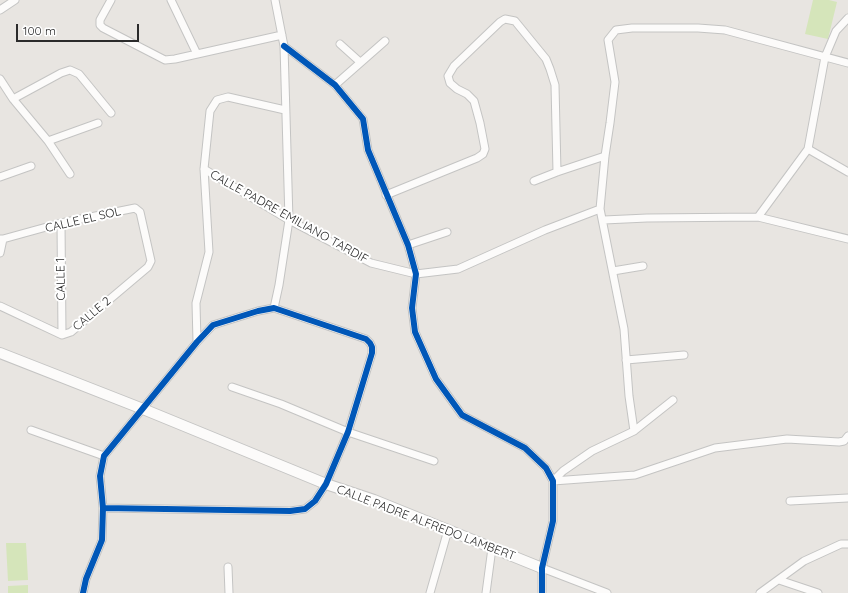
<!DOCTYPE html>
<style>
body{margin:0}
#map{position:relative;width:848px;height:593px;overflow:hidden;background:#e8e5e1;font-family:Quicksand,sans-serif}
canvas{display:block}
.scale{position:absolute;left:16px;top:24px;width:123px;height:18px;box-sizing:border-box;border:2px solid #2b2b2b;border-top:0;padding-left:5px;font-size:12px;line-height:14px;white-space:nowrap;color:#2b2b2b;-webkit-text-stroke:3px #fff;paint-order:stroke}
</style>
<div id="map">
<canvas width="848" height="593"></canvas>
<div class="scale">100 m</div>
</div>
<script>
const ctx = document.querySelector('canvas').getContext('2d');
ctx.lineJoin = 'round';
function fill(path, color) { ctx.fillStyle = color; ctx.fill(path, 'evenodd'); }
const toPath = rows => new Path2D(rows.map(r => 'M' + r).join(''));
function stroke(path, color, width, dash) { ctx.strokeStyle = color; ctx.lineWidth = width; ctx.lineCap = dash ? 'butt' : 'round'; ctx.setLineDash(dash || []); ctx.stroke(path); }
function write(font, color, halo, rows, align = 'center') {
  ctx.font = font + ' Quicksand,sans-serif'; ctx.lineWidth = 4; ctx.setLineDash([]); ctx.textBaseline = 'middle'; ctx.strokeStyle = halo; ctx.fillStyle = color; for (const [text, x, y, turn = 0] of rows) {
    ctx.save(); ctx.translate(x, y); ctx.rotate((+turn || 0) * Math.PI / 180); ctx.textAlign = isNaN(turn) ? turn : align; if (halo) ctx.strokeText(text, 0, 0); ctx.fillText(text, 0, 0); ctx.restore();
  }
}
fill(toPath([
 [813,0,829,0,837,2,828,39,805,34],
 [6,543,26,543,28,580,8,581],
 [28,585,28,593,8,593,8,586]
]), '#d5e5ba');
const street = toPath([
 [111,0,100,20,100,25,103,28,165,60,175,59,282,35],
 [171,0,197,54],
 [0,10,15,0],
 [340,44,360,62],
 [284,46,335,85,363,119,368,150,408,245,416,274,412,308,415,332,436,379,462,415,525,448,546,468,553,481,553,521,542,568,542,593],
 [0,79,13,99,48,141,70,174],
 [335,85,385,41],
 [13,99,61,73,70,70,79,74,111,113],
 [48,141,98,123],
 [808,149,848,172],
 [204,169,289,220,371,263,416,274,458,269,545,230,600,209],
 [0,177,31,166],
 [534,181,557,172,605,156],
 [386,195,477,158,483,154,485,149,480,123,474,101,467,94,457,89,450,83,448,76,454,66,500,22,505,19,515,21,546,59,550,69,555,85,557,172],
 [758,217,808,149,825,57,836,31,848,18],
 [604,220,647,218,758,217,848,239],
 [61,223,62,335],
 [0,239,3,239,61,223,135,208,140,212,151,261,148,267,71,332,62,335,0,306],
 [408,245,447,232],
 [0,253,3,239],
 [613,271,643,266],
 [274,308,279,285,289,220,284,46,275,0],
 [197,342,196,303,209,252,204,169,210,111,217,100,228,97,285,110],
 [626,360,684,355],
 [232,387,281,404,348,432,434,461],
 [31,430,104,456],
 [634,431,629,396,624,329,600,209,605,156,610,123,615,82,608,40,616,30,632,28,698,28,725,30,848,63],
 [553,481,635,475,715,448,787,439,839,442,844,441,848,436],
 [553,481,563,471,592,451,634,431,673,400],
 [790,501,848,498],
 [228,567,229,593],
 [542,568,607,593],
 [779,580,818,593],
 [83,593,86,579,102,540,103,508,100,476,104,456,197,342,213,325,258,311,274,308,366,339,370,343,372,347,372,353,348,432,326,484,315,501,305,509,290,511,103,508],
 [430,593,448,530],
 [486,593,492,548],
 [760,593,804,561,841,544,848,544]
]);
const secondary = toPath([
 [0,353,143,409,326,484,374,500,542,568]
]);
stroke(street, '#c4c4c3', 9);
stroke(secondary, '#c4c4c3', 12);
stroke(street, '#fcfbfa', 7);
stroke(secondary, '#fcfbfa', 10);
stroke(toPath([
 [284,46,335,85,363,119,368,150,408,245,416,274,412,308,415,332,436,379,462,415,525,448,546,468,553,481,553,521,542,568,542,593],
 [83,593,86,579,102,540,103,508,100,476,104,456,197,342,213,325,258,311,274,308,366,339,370,343,372,347,372,353,348,432,326,484,315,501,305,509,290,511,103,508]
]), '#0057b8', 6);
write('12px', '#2b2b2b', '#fff', [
 ["CALLE PADRE EMILIANO TARDIF",289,217,29],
 ["CALLE EL SOL",83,220,-13],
 ["CALLE 1",61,279,-91],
 ["CALLE 2",92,314,-40],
 ["CALLE PADRE ALFREDO LAMBERT",426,523,21]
]);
</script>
